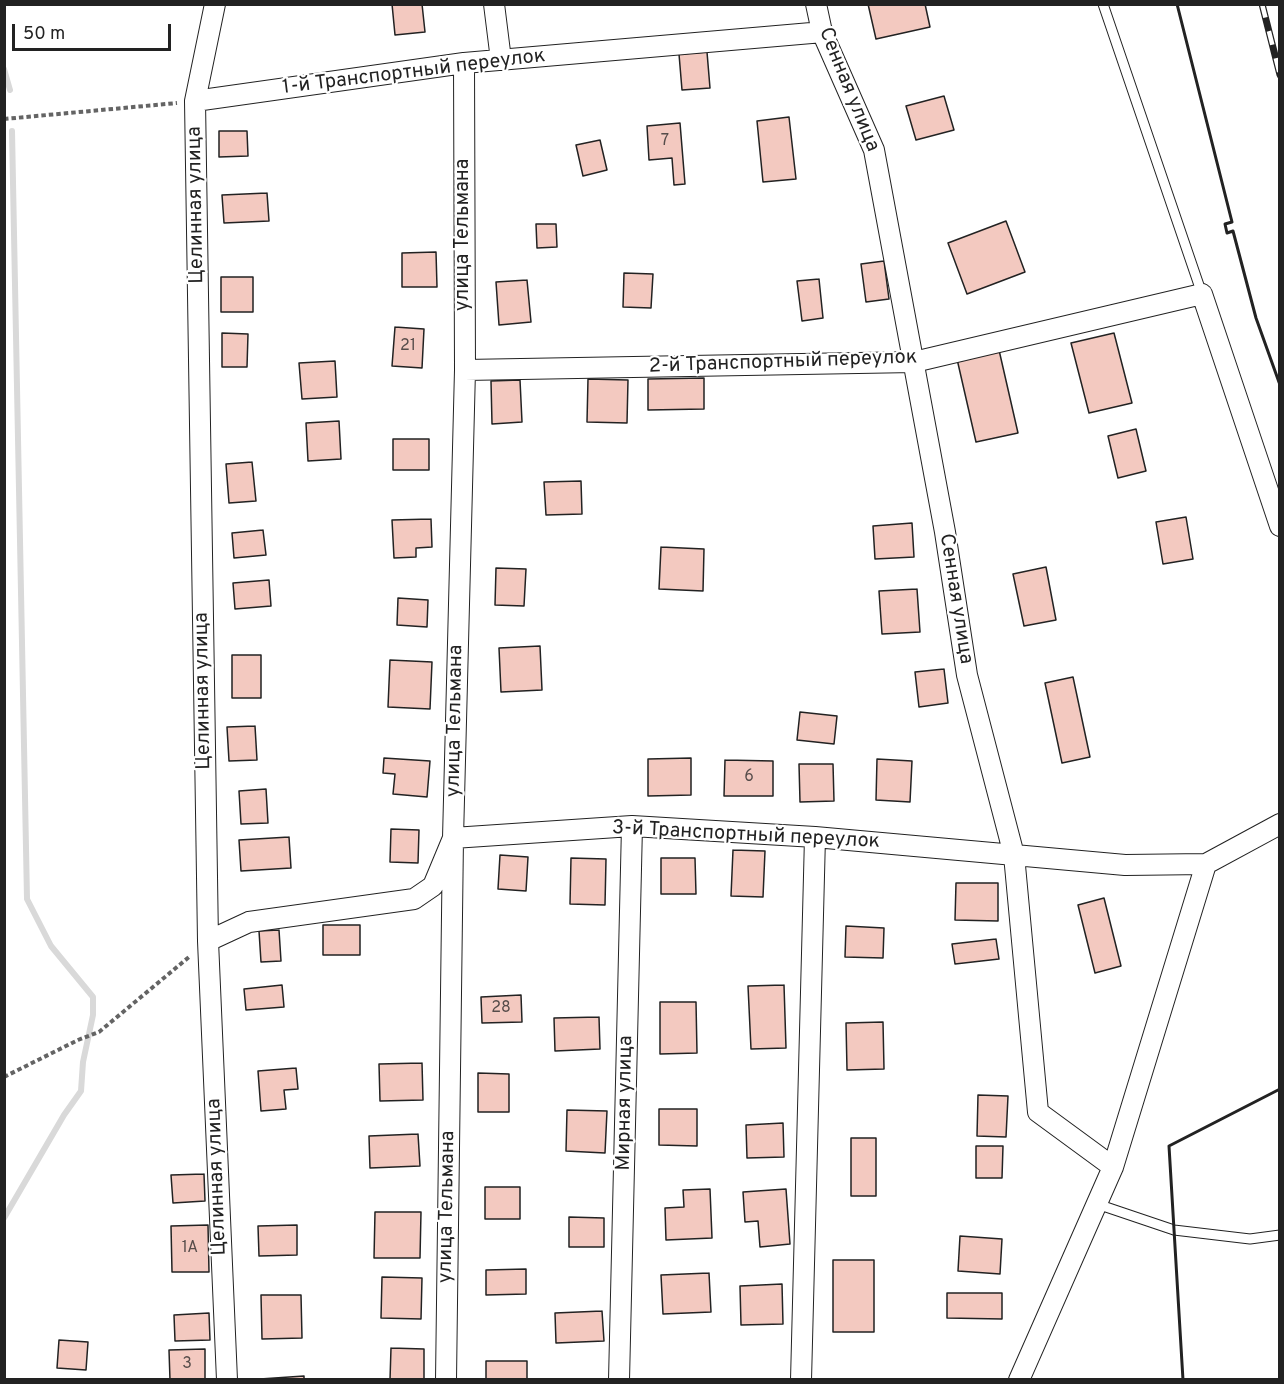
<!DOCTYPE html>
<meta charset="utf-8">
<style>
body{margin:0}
#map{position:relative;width:1284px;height:1384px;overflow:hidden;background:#fff;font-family:Overpass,sans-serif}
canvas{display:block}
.frame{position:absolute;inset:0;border:6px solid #222;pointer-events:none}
.scale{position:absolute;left:12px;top:24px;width:159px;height:27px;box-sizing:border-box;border:3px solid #222;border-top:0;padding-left:8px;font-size:18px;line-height:21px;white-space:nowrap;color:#222;-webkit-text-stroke:4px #fff;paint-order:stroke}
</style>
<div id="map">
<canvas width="1284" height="1384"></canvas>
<div class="frame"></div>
<div class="scale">50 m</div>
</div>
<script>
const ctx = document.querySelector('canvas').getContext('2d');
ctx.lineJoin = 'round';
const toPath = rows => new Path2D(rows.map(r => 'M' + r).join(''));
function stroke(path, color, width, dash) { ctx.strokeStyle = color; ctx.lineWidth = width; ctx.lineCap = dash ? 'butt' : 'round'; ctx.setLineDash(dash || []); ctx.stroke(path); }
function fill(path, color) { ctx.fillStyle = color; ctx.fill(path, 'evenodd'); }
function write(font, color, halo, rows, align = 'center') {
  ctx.font = font + ' Overpass,sans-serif'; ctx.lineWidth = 4.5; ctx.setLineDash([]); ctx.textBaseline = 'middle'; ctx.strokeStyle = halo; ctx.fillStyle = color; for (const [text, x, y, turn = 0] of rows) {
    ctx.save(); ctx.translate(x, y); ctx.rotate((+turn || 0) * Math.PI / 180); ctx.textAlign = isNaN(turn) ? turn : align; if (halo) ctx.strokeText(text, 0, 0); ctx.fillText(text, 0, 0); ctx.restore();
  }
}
stroke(toPath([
 [4,69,10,90],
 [4,1218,64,1115,81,1091,83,1062,93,1015,93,997,51,946,27,899,12,131]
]), '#d9d9d9', 6);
const building = toPath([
 [392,4,422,4,425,32,395,35,392,4],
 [868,4,925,4,930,27,876,39,868,4],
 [707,52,710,88,682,90,679,54,707,52],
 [944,96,954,130,916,140,906,106,944,96],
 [789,117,796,179,763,182,757,121,789,117],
 [680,123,685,184,674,185,672,158,649,160,647,126,680,123],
 [219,131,247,131,248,156,219,157,219,131],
 [600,140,607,170,583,176,576,145,600,140],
 [267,193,269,221,224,223,222,195,267,193],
 [1006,221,1025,272,967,294,948,243,1006,221],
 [536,224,556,224,557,247,537,248,536,224],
 [436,252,437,287,402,287,402,253,436,252],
 [884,261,889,299,866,302,861,264,884,261],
 [624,273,653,274,651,308,623,307,624,273],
 [221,277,253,277,253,312,221,312,221,277],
 [819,279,823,318,802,321,797,281,819,279],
 [527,280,531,322,499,325,496,282,527,280],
 [395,327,424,329,422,368,392,366,395,327],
 [222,333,248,334,247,367,222,367,222,333],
 [1114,333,1132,403,1089,413,1071,343,1114,333],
 [999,350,1018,433,976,442,957,359,999,350],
 [335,361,337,397,302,399,299,363,335,361],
 [704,378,704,409,648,410,648,379,704,378],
 [588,379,628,380,627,423,587,422,588,379],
 [520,380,522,422,492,424,491,381,520,380],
 [339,421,341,459,308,461,306,423,339,421],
 [1136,429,1146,471,1118,478,1108,436,1136,429],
 [393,439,429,439,429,470,393,470,393,439],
 [252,462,256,501,229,503,226,464,252,462],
 [581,481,582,514,546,515,544,482,581,481],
 [1186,517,1193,559,1163,564,1156,522,1186,517],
 [431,519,432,547,416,548,416,557,394,558,392,520,431,519],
 [912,523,914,557,875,559,873,526,912,523],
 [263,530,266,555,234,558,232,533,263,530],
 [661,547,704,549,703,591,659,589,661,547],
 [1046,567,1056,620,1024,626,1013,574,1046,567],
 [496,568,526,569,524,606,495,605,496,568],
 [269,580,271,606,235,609,233,583,269,580],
 [917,589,920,632,882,634,879,591,917,589],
 [398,598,428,600,427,627,397,625,398,598],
 [540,646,542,690,501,692,499,648,540,646],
 [232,655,261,655,261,698,232,698,232,655],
 [390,660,432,662,430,709,388,707,390,660],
 [944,669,948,703,919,707,915,672,944,669],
 [1073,677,1090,757,1062,763,1045,683,1073,677],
 [800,712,837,716,834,744,797,740,800,712],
 [255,726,257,760,229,761,227,727,255,726],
 [384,758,430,761,427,797,393,794,395,774,383,773,384,758],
 [691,758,691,795,648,796,648,759,691,758],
 [877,759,912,761,910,802,876,800,877,759],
 [725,760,773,761,773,796,724,796,725,760],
 [799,764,833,764,834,801,800,802,799,764],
 [266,789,268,823,241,824,239,791,266,789],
 [391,829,419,830,418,863,390,862,391,829],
 [289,837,291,868,241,871,239,840,289,837],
 [733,850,765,851,763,897,731,896,733,850],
 [500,855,528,857,526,891,498,889,500,855],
 [571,858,606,859,605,905,570,904,571,858],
 [661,858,695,858,696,894,661,894,661,858],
 [956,883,998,883,998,921,955,920,956,883],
 [1104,898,1121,966,1095,973,1078,905,1104,898],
 [323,925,360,925,360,955,323,955,323,925],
 [846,926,884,928,883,958,845,957,846,926],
 [279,930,281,961,261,962,259,931,279,930],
 [996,939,999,959,955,964,952,944,996,939],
 [282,985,284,1007,246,1010,244,989,282,985],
 [784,985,786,1048,751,1049,748,986,784,985],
 [521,995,522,1022,482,1023,481,997,521,995],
 [660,1002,696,1002,697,1053,660,1054,660,1002],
 [599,1017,600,1049,555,1051,554,1018,599,1017],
 [883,1022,884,1069,847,1070,846,1023,883,1022],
 [422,1063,423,1100,380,1101,379,1064,422,1063],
 [296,1068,298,1089,284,1090,286,1109,261,1111,258,1071,296,1068],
 [478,1073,509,1074,509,1112,478,1112,478,1073],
 [978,1095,1008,1096,1006,1137,977,1136,978,1095],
 [659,1109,697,1109,697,1146,659,1145,659,1109],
 [567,1110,607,1111,605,1153,566,1151,567,1110],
 [783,1123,784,1157,747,1158,746,1125,783,1123],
 [418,1134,420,1166,370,1168,369,1136,418,1134],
 [851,1138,876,1138,876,1196,851,1196,851,1138],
 [976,1146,1003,1146,1002,1178,976,1178,976,1146],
 [204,1174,205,1201,173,1203,171,1175,204,1174],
 [485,1187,520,1187,520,1219,485,1219,485,1187],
 [710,1189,712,1238,666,1240,665,1208,684,1207,683,1190,710,1189],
 [786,1189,790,1244,760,1247,758,1221,745,1222,743,1192,786,1189],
 [375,1212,421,1212,420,1258,374,1258,375,1212],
 [569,1217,604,1218,604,1247,569,1247,569,1217],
 [208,1225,209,1272,172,1272,171,1226,208,1225],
 [297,1225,297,1255,259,1256,258,1226,297,1225],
 [960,1236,1002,1239,1000,1274,958,1271,960,1236],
 [833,1260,874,1260,874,1332,833,1332,833,1260],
 [526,1269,526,1294,486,1295,486,1270,526,1269],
 [709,1273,711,1312,663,1314,661,1275,709,1273],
 [382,1277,422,1278,421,1319,381,1318,382,1277],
 [782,1284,783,1324,741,1325,740,1286,782,1284],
 [947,1293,1002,1293,1002,1319,947,1318,947,1293],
 [261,1295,301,1295,302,1338,262,1339,261,1295],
 [602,1311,604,1341,556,1343,555,1313,602,1311],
 [209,1313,210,1340,175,1341,174,1315,209,1313],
 [59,1340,88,1342,86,1370,57,1368,59,1340],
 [391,1348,424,1349,424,1380,390,1380,391,1348],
 [205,1349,205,1380,170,1380,169,1350,205,1349],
 [486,1361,527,1361,527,1380,486,1380,486,1361],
 [304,1376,304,1380,260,1380,260,1379,304,1376]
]);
fill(building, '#f3c9c0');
stroke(building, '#222', 1.5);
const service = toPath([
 [1103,4,1202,294],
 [1097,1204,1174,1230,1250,1239,1280,1235]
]);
const minor = toPath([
 [215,4,195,101,208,941,227,1380],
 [494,4,501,60],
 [816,4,822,32,874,150,945,532,967,675,1014,855,1038,1112,1113,1167],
 [195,101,464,63,823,32],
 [465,370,914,362,1202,294,1280,526],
 [208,941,249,922,414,899,433,886,453,838,632,826,815,837,1125,865,1206,864,1280,824],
 [446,1380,453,838,465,370,464,63],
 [619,1380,632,826],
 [801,1380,815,837],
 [1019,1380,1113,1167,1206,864]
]);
stroke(service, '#222', 11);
stroke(minor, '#222', 22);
stroke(toPath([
 [4,119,177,103],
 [4,1077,78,1040,99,1032,189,957]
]), '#646464', 4, [4.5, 3]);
stroke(service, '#fff', 9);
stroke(minor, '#fff', 20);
const rail = toPath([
 [1262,4,1280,75]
]);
stroke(rail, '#222', 7);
stroke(rail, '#fff', 4.5, [14]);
stroke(toPath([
 [1177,4,1232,222,1225,224,1227,233,1233,231,1256,318,1280,385],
 [1183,1380,1169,1146,1280,1089]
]), '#222', 3);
write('16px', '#564c4a', null, [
 ["7",665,142],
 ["21",408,347],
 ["6",749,778],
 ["28",501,1009],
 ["1А",190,1249],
 ["3",187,1365]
]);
write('20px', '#222', '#fff', [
 ["1-й Транспортный переулок",414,73,-7],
 ["Сенная улица",848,90,68],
 ["Целинная улица",197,205,-91],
 ["улица Тельмана",464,235,-90],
 ["2-й Транспортный переулок",783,363,-2],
 ["Сенная улица",955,599,81],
 ["Целинная улица",204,691,-91],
 ["улица Тельмана",456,721,-89],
 ["3-й Транспортный переулок",746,836,3],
 ["Мирная улица",626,1103,-89],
 ["Целинная улица",218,1177,-92],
 ["улица Тельмана",448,1207,-89]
]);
</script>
